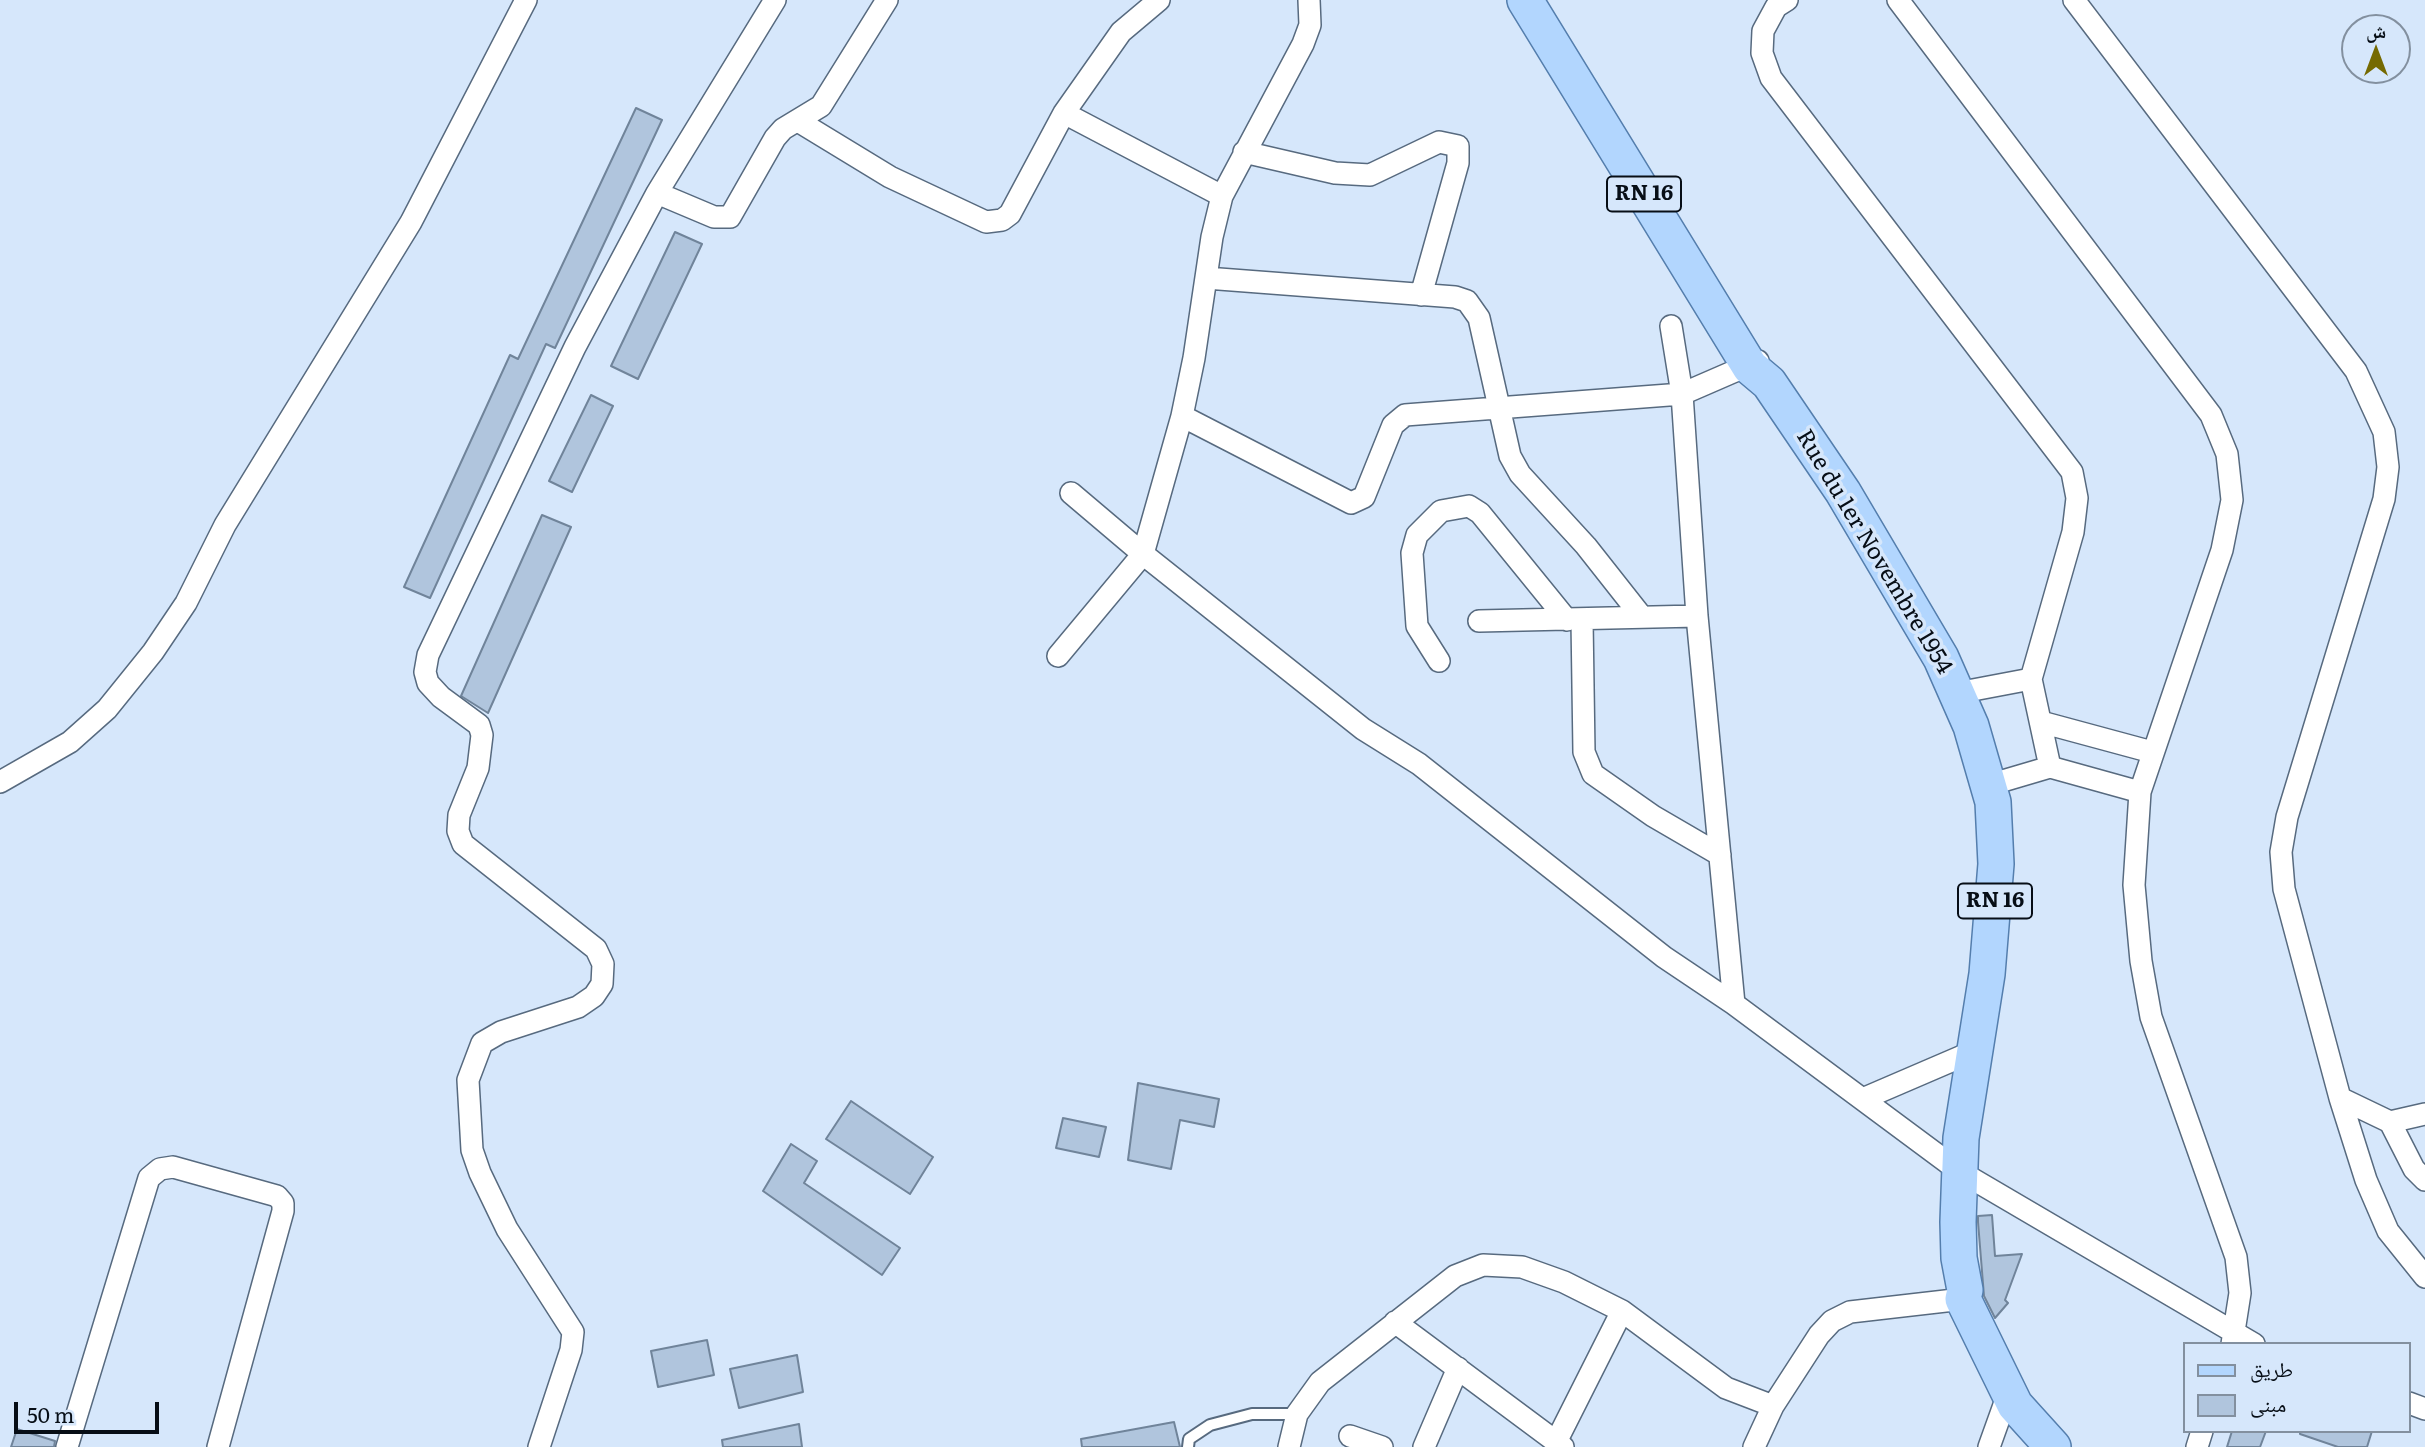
<!DOCTYPE html>
<meta charset="utf-8">
<style>
body{margin:0}
#map{position:relative;width:2425px;height:1447px;overflow:hidden;background:#d6e7fb;font-family:Literata,"Noto Naskh Arabic",serif}
canvas{display:block}
.legend{position:absolute;left:2183px;top:1342px;width:228px;height:91px;box-sizing:border-box;background:#d6e7fb;border:2px solid #83909f;margin:0;padding:9px 12px;list-style:none;font-size:21px;color:#070e16}
.legend li{display:flex;align-items:center;gap:14px;height:35px}
.legend b{width:35px;border:2px solid #83909f}
.north{position:absolute;left:2341px;top:14px;width:70px;height:70px;box-sizing:border-box;background:#d6e7fb;border:2px solid #83909f;border-radius:50%;rotate:0deg;font-size:19px;font-weight:700;line-height:28px;text-align:center;color:#070e16}
.north::after{content:'';display:block;margin:auto;width:24px;height:32px;background:#756a02;clip-path:polygon(50% 0,100% 100%,50% 72%,0 100%)}
.scale{position:absolute;left:14px;top:1402px;width:145px;height:32px;box-sizing:border-box;border:4px solid #070e16;border-top:0;padding-left:9px;font-size:21px;line-height:24px;white-space:nowrap;color:#070e16;-webkit-text-stroke:5px #d6e7fb;paint-order:stroke}
</style>
<div id="map">
<canvas width="2425" height="1447"></canvas>
<ul class="legend">
<li><b style="height:9px;background:#b2d6fe"></b>طريق</li>
<li><b style="height:19px;background:#b0c5dd"></b>مبنى</li>
</ul>
<div class="north">ش</div>
<div class="scale">50 m</div>
</div>
<script>
const ctx = document.querySelector('canvas').getContext('2d');
ctx.lineJoin = 'round';
function fill(path, color) { ctx.fillStyle = color; ctx.fill(path, 'evenodd'); }
const toPath = rows => new Path2D(rows.map(r => 'M' + r).join(''));
function stroke(path, color, width, dash) { ctx.strokeStyle = color; ctx.lineWidth = width; ctx.lineCap = dash ? 'butt' : 'round'; ctx.setLineDash(dash || []); ctx.stroke(path); }
function write(font, color, halo, rows, align = 'center') {
  ctx.font = font + ' Literata,serif'; ctx.lineWidth = 7; ctx.setLineDash([]); ctx.textBaseline = 'middle'; ctx.strokeStyle = halo; ctx.fillStyle = color; for (const [text, x, y, turn = 0] of rows) {
    ctx.save(); ctx.translate(x, y); ctx.rotate((+turn || 0) * Math.PI / 180); ctx.textAlign = isNaN(turn) ? turn : align; if (halo) ctx.strokeText(text, 0, 0); ctx.fillText(text, 0, 0); ctx.restore();
  }
}
const building = toPath([
 [636,108,662,120,555,348,546,344,430,598,404,587,510,355,518,359,636,108],
 [675,232,702,244,638,379,611,366,675,232],
 [591,395,613,406,572,492,549,481,591,395],
 [542,515,571,527,488,713,461,696,542,515],
 [1138,1083,1219,1099,1214,1127,1180,1120,1171,1169,1128,1160,1138,1083],
 [851,1101,933,1157,910,1194,826,1139,851,1101],
 [1063,1118,1106,1127,1099,1157,1056,1148,1063,1118],
 [791,1144,817,1161,804,1183,900,1248,882,1275,763,1191,791,1144],
 [1992,1215,1995,1256,2022,1254,2005,1300,2008,1303,1995,1318,1984,1296,1978,1222,1978,1216,1992,1215],
 [707,1340,714,1375,658,1387,651,1351,707,1340],
 [797,1355,803,1392,739,1408,730,1369,797,1355],
 [1174,1422,1180,1447,1082,1447,1081,1439,1174,1422],
 [799,1424,802,1447,723,1447,722,1440,799,1424],
 [17,1429,55,1441,54,1447,11,1447,17,1429],
 [2232,1431,2266,1431,2260,1447,2227,1447,2232,1431],
 [2300,1431,2372,1431,2367,1447,2338,1447,2300,1434,2300,1431]
]);
fill(building, '#b0c5dd');
stroke(building, '#70849a', 2);
const service = toPath([
 [1188,1447,1189,1439,1210,1425,1252,1414,1297,1414]
]);
const minor = toPath([
 [1787,0,1776,7,1763,31,1762,53,1771,78,2072,472,2077,498,2073,532,2031,679,2050,767],
 [1898,0,2211,415,2227,454,2232,500,2222,550,2140,792,2134,885,2141,961,2151,1017,2236,1257,2240,1293,2232,1344],
 [2074,0,2356,371,2384,432,2388,467,2384,499,2287,817,2281,852,2284,889,2340,1098,2366,1180,2388,1231,2425,1277],
 [1064,113,1222,196],
 [798,121,890,177,986,222,1002,220,1010,214,1064,113,1121,32,1159,0],
 [1244,152,1335,173,1370,175,1439,142,1458,146,1458,163,1421,295],
 [657,193,775,0],
 [1206,278,1455,297,1467,301,1479,318,1510,456,1520,474,1586,546,1642,617],
 [1671,326,1682,394,1697,616,1734,1004,1959,1171,2254,1344],
 [1182,416,1351,503,1364,497,1393,425,1405,415,1682,394,1758,361],
 [1071,493,1143,554,1363,729,1419,764,1664,957,1734,1004],
 [1582,620,1584,752,1593,774,1653,816,1720,855],
 [1479,621,1697,616],
 [1058,656,1143,554,1182,416,1194,358,1212,237,1222,196,1303,44,1310,25,1309,0],
 [1439,661,1417,626,1412,553,1417,535,1441,511,1469,506,1480,513,1567,620],
 [1957,693,2031,679],
 [2041,722,2152,752],
 [0,782,70,742,107,709,153,652,186,603,225,525,411,222,526,0],
 [1989,785,2050,767,2140,792],
 [1865,1098,1972,1052],
 [2340,1098,2390,1122,2414,1169,2425,1180],
 [2390,1122,2425,1114],
 [1395,1322,1563,1447],
 [2409,1403,2425,1409],
 [1350,1436,1382,1447],
 [1557,1440,1622,1311],
 [67,1447,149,1178,160,1169,173,1167,277,1196,283,1203,283,1211,218,1447],
 [539,1447,571,1350,573,1332,507,1229,480,1173,472,1150,468,1080,482,1043,501,1032,578,1007,594,996,602,984,603,964,596,949,463,844,458,831,459,815,478,768,482,735,479,725,441,697,428,683,425,672,428,655,575,347,657,193,714,217,730,217,775,138,783,129,821,106,887,0],
 [1289,1447,1297,1414,1320,1382,1455,1276,1483,1265,1522,1267,1564,1282,1622,1311,1726,1388,1773,1406],
 [1424,1447,1458,1368],
 [1754,1447,1773,1406,1819,1335,1832,1321,1850,1312,1963,1299],
 [1989,1447,2008,1394],
 [2197,1447,2202,1431]
]);
const primary = toPath([
 [1525,0,1750,367,1769,383,1843,492,1941,658,1971,726,1993,802,1996,864,1987,974,1961,1138,1958,1222,1959,1258,1965,1290,1963,1299,2015,1405,2053,1447]
]);
stroke(service, '#576a7f', 14);
stroke(minor, '#576a7f', 24);
stroke(primary, '#547ead', 38);
stroke(service, '#fff', 10);
stroke(minor, '#fff', 21);
stroke(primary, '#b2d6fe', 35);
for (const [x, y, w] of [
 [1644,194,74],
 [1995,901,74]
]) { const box = new Path2D(); box.roundRect(x - w / 2, y - 17.5, w, 35, 5); ctx.fillStyle = '#d6e7fb'; ctx.fill(box); stroke(box, '#070e16', 2); }
write('bold 21px', '#070e16', null, [
 ["RN 16",1644,194],
 ["RN 16",1995,901]
]);
write('23px', '#070e16', '#d6e7fb', [
 ["Rue du 1er Novembre 1954",1874,552,59]
]);
</script>
